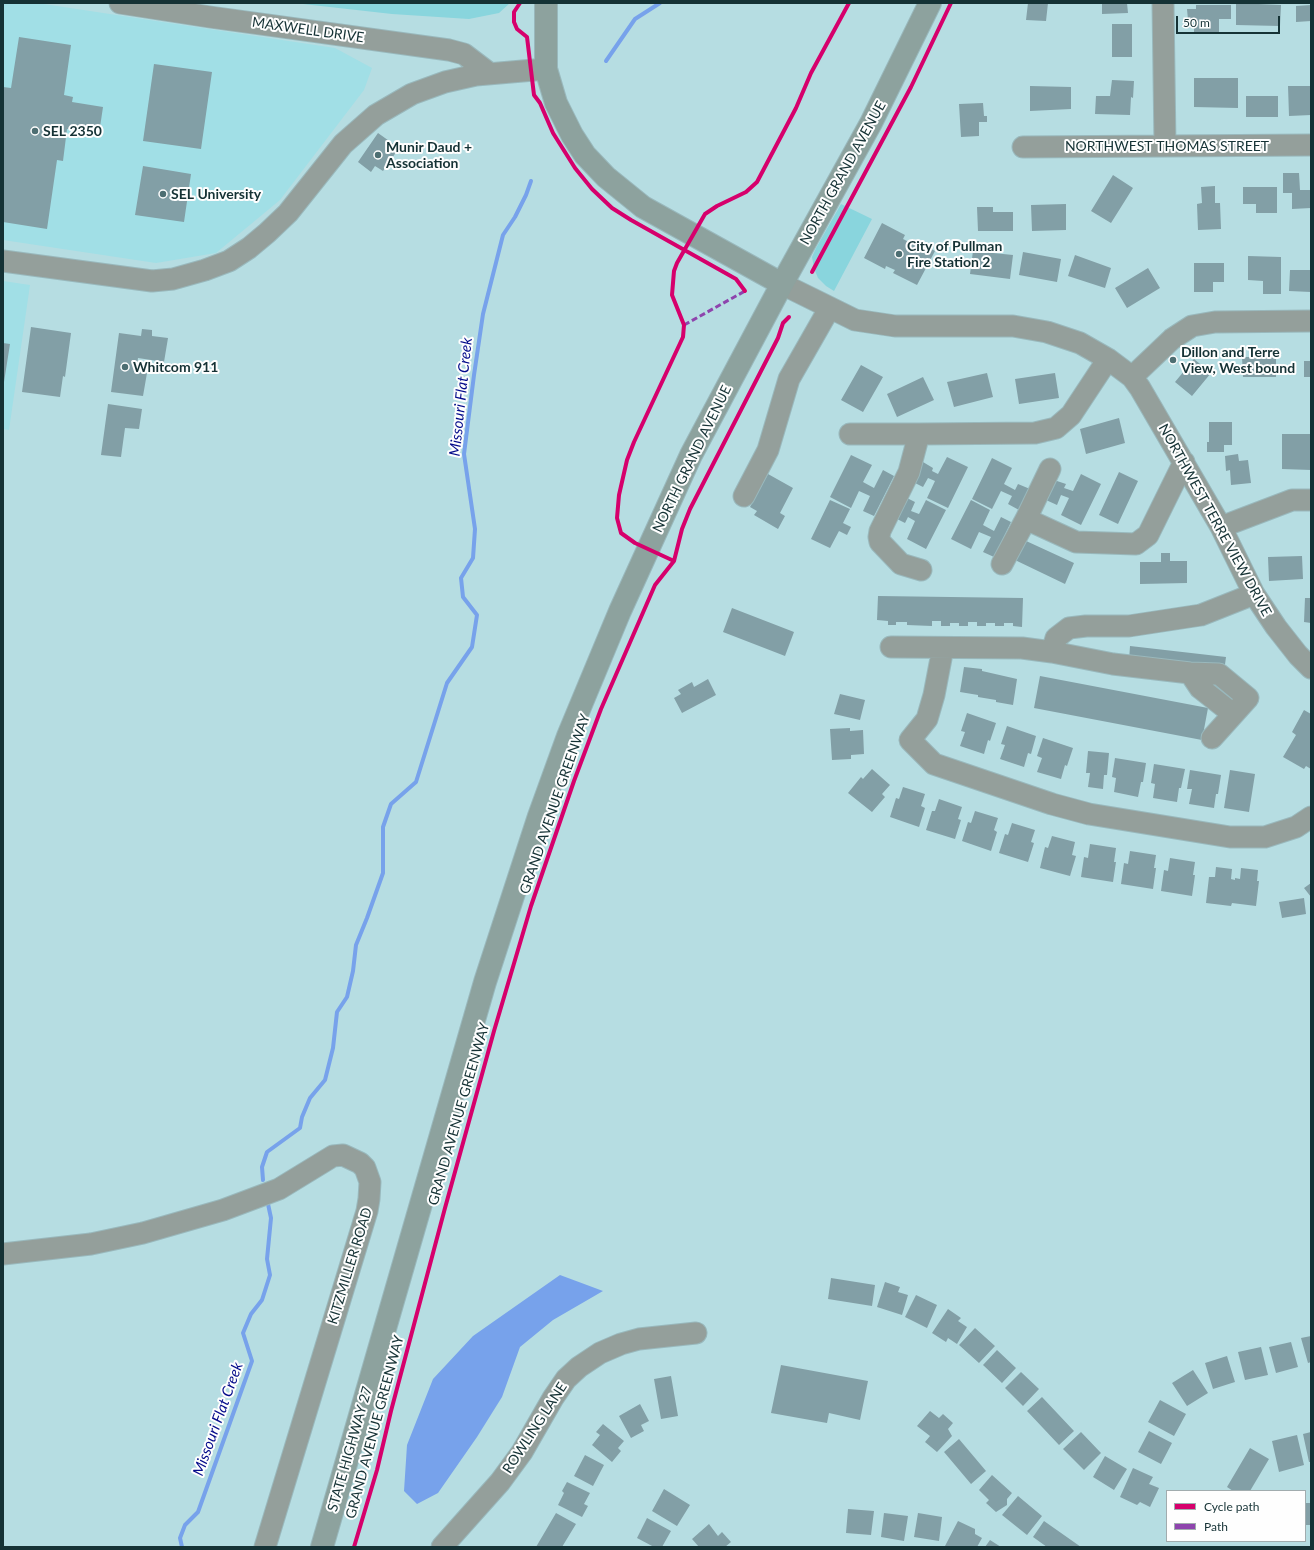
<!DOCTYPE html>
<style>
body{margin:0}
#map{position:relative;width:1314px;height:1550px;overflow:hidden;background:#b6dde2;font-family:Lato,sans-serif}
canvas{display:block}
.frame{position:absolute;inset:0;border:4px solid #153235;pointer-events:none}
.legend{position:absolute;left:1166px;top:1490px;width:140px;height:52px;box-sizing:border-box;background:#fefefe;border:1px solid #a1acae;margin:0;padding:5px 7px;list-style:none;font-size:12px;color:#153235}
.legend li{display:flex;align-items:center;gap:8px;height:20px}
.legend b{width:20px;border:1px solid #a1acae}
.scale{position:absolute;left:1176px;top:16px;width:104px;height:18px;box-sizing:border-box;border:2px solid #153235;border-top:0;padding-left:5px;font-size:12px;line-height:14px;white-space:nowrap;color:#153235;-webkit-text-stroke:3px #fefefe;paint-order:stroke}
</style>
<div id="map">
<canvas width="1314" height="1550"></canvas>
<div class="frame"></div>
<ul class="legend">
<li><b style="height:5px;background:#d6006c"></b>Cycle path</li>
<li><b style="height:5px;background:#8e44ad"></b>Path</li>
</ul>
<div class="scale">50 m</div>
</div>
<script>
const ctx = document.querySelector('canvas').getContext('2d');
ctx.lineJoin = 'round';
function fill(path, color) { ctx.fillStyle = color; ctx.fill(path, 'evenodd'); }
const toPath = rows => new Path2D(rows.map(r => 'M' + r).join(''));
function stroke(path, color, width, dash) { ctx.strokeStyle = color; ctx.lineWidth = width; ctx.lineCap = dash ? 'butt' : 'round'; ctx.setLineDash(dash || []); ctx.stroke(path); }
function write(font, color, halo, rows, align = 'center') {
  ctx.font = font + ' Lato,sans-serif'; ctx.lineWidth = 4; ctx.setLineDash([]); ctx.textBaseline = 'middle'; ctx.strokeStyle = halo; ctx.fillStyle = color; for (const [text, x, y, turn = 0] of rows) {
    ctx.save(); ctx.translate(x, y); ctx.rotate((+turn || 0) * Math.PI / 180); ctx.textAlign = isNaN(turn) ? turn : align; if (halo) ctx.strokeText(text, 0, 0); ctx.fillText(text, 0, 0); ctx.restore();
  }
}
fill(toPath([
 [3,3,37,3,335,48,372,68,364,90,280,200,216,253,156,263,3,240],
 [3,281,30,285,9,430,3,429]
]), '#a1dfe6');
fill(toPath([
 [294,3,510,3,499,13,469,19,392,14],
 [841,204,872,219,834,291,826,286,818,278,814,268,812,257,816,248]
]), '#89d5dd');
fill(toPath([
 [560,1275,603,1291,553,1320,520,1347,502,1397,477,1437,438,1493,417,1504,404,1491,407,1445,433,1379,473,1336]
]), '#77a2eb');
stroke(toPath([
 [606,61,635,19,660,3],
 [263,1180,262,1167,267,1152,300,1128,302,1117,310,1098,325,1080,333,1048,337,1012,347,997,353,971,356,945,367,918,383,873,383,827,391,804,416,782,447,683,472,647,477,615,463,597,461,578,473,558,475,529,464,454,474,375,483,314,503,235,515,217,526,195,531,181],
 [182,1547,180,1538,185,1525,198,1512,252,1361,243,1333,251,1314,262,1300,270,1275,267,1259,271,1218,268,1204]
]), '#77a2eb', 4);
fill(toPath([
 [1028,3,1048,3,1046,21,1026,20],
 [1102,3,1127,3,1128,13,1102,14],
 [1236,3,1281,5,1280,26,1236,25],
 [1196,5,1231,5,1231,19,1219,19,1219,32,1194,32,1194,20,1188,20,1187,9,1196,9],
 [1311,5,1311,21,1296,22,1296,6],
 [1112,24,1132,24,1132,57,1112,57],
 [19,37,71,45,64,95,73,97,72,102,103,107,99,134,67,129,63,161,57,160,47,229,3,222,3,87,11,88],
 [154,64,212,72,201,149,143,141],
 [1194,78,1238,78,1238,108,1194,107],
 [1112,80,1134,81,1133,98,1131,97,1130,115,1095,114,1096,96,1110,96],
 [1030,86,1071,87,1071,109,1030,111],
 [1288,86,1311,86,1311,115,1289,116],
 [1246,96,1278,96,1278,117,1246,117],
 [983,103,984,116,987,116,987,122,979,122,979,136,961,137,959,104],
 [378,133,399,148,383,171,375,166,371,172,358,162],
 [143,166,191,174,184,222,135,215],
 [1283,173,1299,173,1300,190,1311,190,1311,208,1292,209,1292,193,1283,193],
 [1113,175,1133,188,1111,223,1091,211],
 [1215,186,1215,203,1220,203,1221,229,1198,230,1197,204,1202,203,1201,187],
 [1243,187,1277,187,1277,213,1256,213,1256,204,1243,204],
 [1066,204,1066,230,1032,231,1031,205],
 [977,207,993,207,993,212,1013,212,1013,231,978,231],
 [882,223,905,235,903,239,911,243,913,239,935,251,917,285,893,273,895,270,886,266,885,269,864,258],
 [973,251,1013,255,1010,279,970,274],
 [1023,252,1061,259,1057,282,1019,275],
 [1075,255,1111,268,1105,288,1068,276],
 [1248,256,1281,257,1281,294,1263,294,1263,281,1248,280],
 [1194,263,1224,263,1224,282,1213,282,1213,292,1194,292],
 [1148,268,1160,288,1127,308,1115,288],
 [1290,270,1311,270,1311,292,1289,291],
 [31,327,71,333,65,377,63,376,60,397,22,392],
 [142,329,152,330,152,336,168,338,164,362,138,358,136,372,147,373,143,396,111,392,119,333,141,336],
 [3,343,10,344,4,382,3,382],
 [1242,357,1276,357,1276,377,1243,377],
 [1194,359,1211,373,1192,396,1175,382],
 [1304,361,1311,361,1311,377,1304,377],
 [861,365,883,377,863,412,841,400],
 [987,373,993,397,954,407,947,382],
 [1055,373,1059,398,1019,404,1015,379],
 [923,377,934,400,897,417,887,394],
 [108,404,142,409,139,429,125,428,121,457,101,455],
 [1119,418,1125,443,1086,454,1080,429],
 [1209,422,1232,422,1232,445,1224,445,1224,452,1207,452,1207,442,1209,442],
 [1282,434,1311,434,1311,470,1282,469],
 [1238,454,1239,461,1248,460,1251,483,1231,485,1230,470,1226,471,1225,456],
 [851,455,872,465,863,482,874,488,883,470,894,476,874,516,863,511,870,496,859,491,851,508,830,497],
 [947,457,968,467,948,508,927,498,935,481,928,478,923,487,913,482,923,462,933,468,932,471,938,474],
 [992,458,1012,468,1004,484,1015,490,1018,484,1030,489,1019,510,1008,504,1012,496,1001,491,992,509,972,499],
 [1119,472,1138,481,1118,524,1099,515],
 [768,474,793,488,780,513,785,516,778,529,754,515,757,511,750,507],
 [1081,474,1101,484,1081,525,1061,515,1069,498,1061,495,1057,505,1046,500,1054,480,1066,484,1064,488,1073,491],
 [905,497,915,502,911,511,919,514,926,500,946,510,926,549,907,539,915,521,908,517,905,523,895,518],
 [830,500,850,509,843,523,851,527,847,535,839,531,830,548,811,539],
 [971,500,990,510,983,525,994,531,1001,517,1011,522,994,557,983,552,991,537,979,532,971,549,951,539],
 [1024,540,1074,563,1065,584,1015,560],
 [1161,553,1170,553,1170,561,1187,561,1187,583,1140,584,1140,562,1161,562],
 [1302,556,1303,579,1269,581,1268,557],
 [878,596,1023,598,1022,627,1013,626,1013,623,1004,623,1004,626,995,626,995,623,986,623,986,626,977,626,977,622,968,622,968,626,959,626,959,623,950,623,950,626,941,626,941,621,932,621,932,626,907,625,907,622,896,622,896,625,888,625,888,621,877,620],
 [1305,598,1311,598,1311,623,1304,622],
 [732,608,794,632,785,656,723,632],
 [1130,646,1226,657,1224,672,1129,661],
 [964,667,982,669,982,671,1017,679,1013,705,996,702,996,700,978,697,978,695,960,692],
 [1040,676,1208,708,1202,740,1034,708],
 [708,679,716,695,682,713,674,698,681,694,678,690,692,682,694,687],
 [840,694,865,700,860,720,834,714],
 [1304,710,1311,714,1311,769,1306,766,1304,769,1283,757,1296,735,1292,732],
 [967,713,996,723,990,741,988,740,984,754,960,746,965,732,961,731],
 [1007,726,1036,736,1031,754,1028,753,1024,767,1000,759,1005,745,1001,744],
 [850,728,850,731,863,730,864,754,851,755,851,759,832,760,830,729],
 [1043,738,1073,748,1067,766,1065,765,1061,779,1037,772,1042,758,1037,756],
 [1088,751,1109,753,1107,775,1104,775,1103,789,1088,787,1090,773,1086,773],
 [1115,758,1146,763,1143,782,1141,782,1138,797,1114,792,1116,778,1112,777],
 [1154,764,1185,769,1181,788,1179,788,1177,802,1153,798,1155,784,1151,783],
 [872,769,890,785,882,794,885,797,872,812,848,793,861,777,863,779],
 [1190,770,1221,775,1218,794,1216,794,1214,808,1189,804,1192,789,1187,789],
 [1230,770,1255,774,1249,812,1224,808],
 [903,787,925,794,921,806,925,808,919,827,890,817,896,798,899,799],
 [939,799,962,807,958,819,961,820,955,839,926,830,932,811,935,811],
 [975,811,998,818,994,830,997,832,991,851,962,841,968,822,971,823],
 [1012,823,1035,830,1031,842,1034,843,1028,862,999,853,1005,834,1008,835],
 [1052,836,1075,842,1072,855,1076,856,1070,876,1040,868,1045,847,1048,848],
 [1090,844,1116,848,1114,862,1116,862,1113,882,1081,877,1084,857,1088,858],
 [1130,851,1156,855,1154,868,1156,868,1153,889,1121,884,1124,863,1128,864],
 [1170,858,1195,862,1193,875,1195,875,1192,896,1161,891,1164,870,1168,871],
 [1216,867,1232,869,1231,879,1235,880,1235,878,1240,879,1241,868,1258,870,1257,881,1259,881,1256,906,1232,903,1231,906,1206,903,1209,877,1215,877],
 [1311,883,1311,897,1304,888],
 [1304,898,1306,914,1282,918,1279,902],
 [831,1278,875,1285,872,1306,828,1299],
 [885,1282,900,1287,898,1292,908,1295,902,1315,877,1307],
 [916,1295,937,1305,927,1328,905,1317],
 [948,1309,961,1318,958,1321,967,1327,957,1344,948,1338,946,1342,932,1333],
 [975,1328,995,1346,979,1363,959,1345],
 [1311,1336,1311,1362,1308,1363,1301,1338],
 [1291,1342,1298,1367,1276,1373,1269,1347],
 [1261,1347,1268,1375,1245,1380,1238,1352],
 [997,1350,1016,1368,1002,1383,983,1365],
 [1227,1356,1235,1382,1213,1389,1205,1363],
 [781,1365,868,1381,860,1420,829,1413,827,1423,771,1413],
 [1193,1370,1208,1393,1187,1406,1172,1383],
 [1021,1372,1039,1389,1023,1406,1005,1388],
 [671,1376,678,1416,661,1419,654,1379],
 [1042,1397,1074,1431,1059,1445,1027,1411],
 [1160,1400,1186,1414,1174,1436,1148,1422],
 [640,1404,649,1421,641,1425,644,1431,631,1438,619,1416],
 [930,1411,939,1418,943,1414,953,1423,948,1429,952,1436,937,1452,925,1442,930,1436,917,1426],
 [603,1424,624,1441,618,1448,621,1451,612,1462,592,1445,600,1435,596,1432],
 [1149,1431,1172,1443,1161,1464,1138,1452],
 [1081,1432,1101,1453,1084,1470,1063,1449],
 [1311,1432,1311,1462,1309,1462,1303,1434],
 [1297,1435,1304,1465,1279,1472,1272,1441],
 [959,1439,986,1471,971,1484,944,1452],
 [1250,1448,1269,1459,1250,1491,1233,1491,1227,1487],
 [585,1455,604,1465,593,1486,574,1476],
 [1105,1456,1127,1469,1114,1490,1093,1477],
 [1133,1468,1153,1477,1149,1484,1159,1488,1150,1507,1140,1502,1137,1505,1120,1497],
 [992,1475,1012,1493,1007,1499,1007,1505,996,1512,986,1503,989,1500,979,1490],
 [567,1482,590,1493,584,1504,588,1506,582,1517,558,1505,564,1493,562,1491],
 [664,1489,690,1505,677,1526,652,1511],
 [1018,1496,1042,1516,1027,1535,1002,1515],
 [1305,1503,1311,1503,1311,1525,1305,1525],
 [848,1509,874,1511,871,1535,846,1533],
 [556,1513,576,1524,562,1547,536,1547],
 [884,1513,908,1516,904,1541,881,1537],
 [918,1513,942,1517,939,1541,914,1537],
 [647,1518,671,1531,662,1547,654,1547,637,1538],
 [958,1521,975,1529,975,1534,982,1538,977,1547,948,1547,945,1546],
 [1044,1521,1081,1547,1047,1547,1033,1537],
 [709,1524,718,1536,722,1532,731,1542,725,1547,699,1547,692,1539],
 [990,1540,1001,1547,985,1547]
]), '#829fa6');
const minor = toPath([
 [120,3,210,17,449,50,464,54,489,73],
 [1163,3,1165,146],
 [1023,147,1311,145],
 [3,261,152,281,173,279,205,270,229,261,249,248,267,233,288,213,343,144,376,115,412,94,445,82,476,75,546,69],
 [782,284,855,320,895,326,1013,326,1047,332,1080,343,1108,359,1132,377,1140,388,1221,527,1254,594,1276,627,1298,655,1311,668],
 [1132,377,1172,339,1192,326,1215,322,1311,321],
 [850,434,919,434,1035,433,1056,428,1071,415,1108,359],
 [919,434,909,472,880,531,879,537,880,542,901,564,921,570],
 [1050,469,1026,519,1076,542,1136,544,1148,535,1184,462],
 [744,496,768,450,789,379,829,309],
 [1221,527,1292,500,1311,500],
 [1002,564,1026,519],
 [891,647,1022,648,1052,652,1113,664,1190,673,1219,674,1248,698,1212,738],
 [943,648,934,695,927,719,910,740,934,764,1052,804,1089,814,1230,837,1265,837,1296,827,1311,817],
 [1052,652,1056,638,1069,628,1086,626,1129,626,1201,615,1254,594],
 [1190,673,1200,688,1233,714],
 [3,1254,91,1244,143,1233,223,1210,279,1189,333,1156,343,1155,360,1163,365,1168,370,1182,369,1199,367,1211,265,1547],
 [442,1547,500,1482,522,1452,553,1398,566,1379,579,1367,600,1353,621,1344,639,1339,696,1333]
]);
const major = toPath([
 [546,3,546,69,556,103,572,135,585,155,606,177,643,207,782,284],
 [322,1547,485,982,539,816,568,736,620,611,691,455,782,284,871,123,930,3]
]);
stroke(minor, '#99b8bc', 23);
stroke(major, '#99b8bc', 24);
stroke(minor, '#949f9b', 21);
stroke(major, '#8da29e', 22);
stroke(toPath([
 [684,325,745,291]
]), '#8e44ad', 3, [6, 3]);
stroke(toPath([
 [520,3,514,12,514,22,517,29,527,37,534,95,540,103,553,133,575,168,592,189,612,208,631,220,736,279,745,291],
 [812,272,911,87,951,3],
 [674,561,635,543,621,533,617,518,619,495,627,460,634,442,683,337,684,325,672,295,674,271,677,263,705,214,717,206,746,192,757,182,796,108,811,73,849,3],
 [354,1547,377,1470,391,1411,445,1208,494,1031,531,906,574,781,601,709,655,585,674,561,682,529,690,509,778,338,783,323,789,317]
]), '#d6006c', 4);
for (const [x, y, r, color] of [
 [35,131,4,"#4d6e72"],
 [378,155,4,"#4d6e72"],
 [163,194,4,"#4d6e72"],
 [899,254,4,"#4d6e72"],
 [1173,360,4,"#4d6e72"],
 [125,367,4,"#4d6e72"]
]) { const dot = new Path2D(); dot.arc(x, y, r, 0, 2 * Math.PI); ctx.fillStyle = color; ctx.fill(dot); stroke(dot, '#fefefe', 1.5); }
write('14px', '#153235', '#fefefe', [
 ["MAXWELL DRIVE",308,30,8],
 ["NORTHWEST THOMAS STREET",1167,146],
 ["NORTH GRAND AVENUE",843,173,-61],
 ["NORTH GRAND AVENUE",692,459,-64],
 ["NORTHWEST TERRE VIEW DRIVE",1215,520,61],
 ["GRAND AVENUE GREENWAY",555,804,-71],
 ["GRAND AVENUE GREENWAY",459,1114,-74],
 ["KITZMILLER ROAD",350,1266,-73],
 ["GRAND AVENUE GREENWAY",375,1427,-75],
 ["ROWLING LANE",535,1428,-57],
 ["STATE HIGHWAY 27",350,1449,-74]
]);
write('bold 14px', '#153235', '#fefefe', [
 ["SEL 2350",43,131],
 ["Munir Daud +",386,147],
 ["Association",386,163],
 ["SEL University",171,194],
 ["City of Pullman",907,246],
 ["Fire Station 2",907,262],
 ["Dillon and Terre",1181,352],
 ["View, West bound",1181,368],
 ["Whitcom 911",133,367]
], 'left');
write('italic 15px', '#030a8a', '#fefefe', [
 ["Missouri Flat Creek",461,397,-84],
 ["Missouri Flat Creek",218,1419,-70]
]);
</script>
